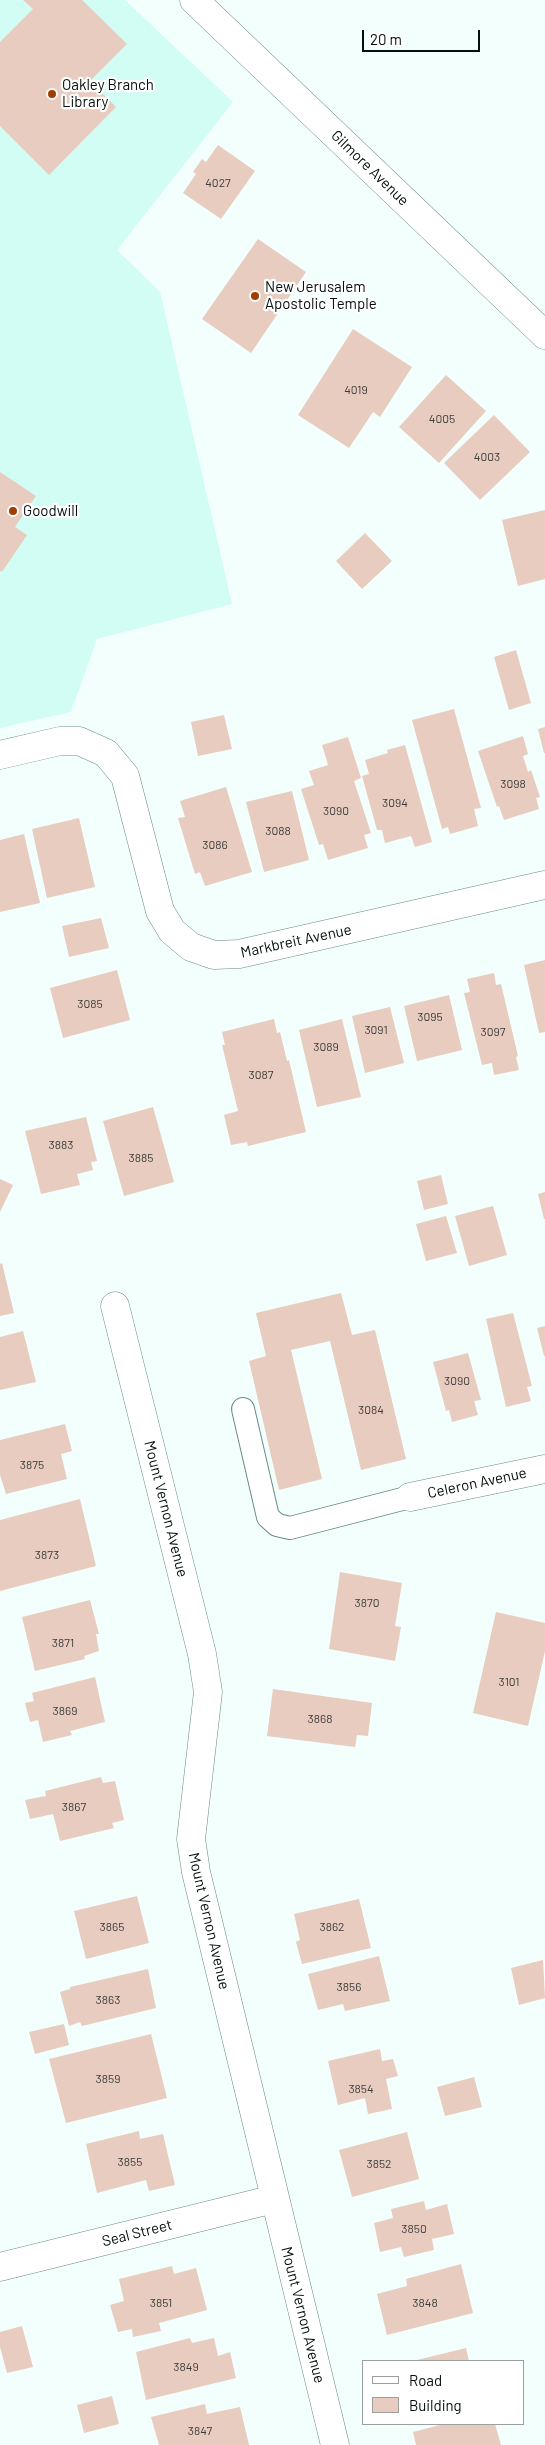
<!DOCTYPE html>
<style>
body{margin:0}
#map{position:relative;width:545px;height:2445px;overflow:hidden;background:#f2fffc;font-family:Barlow,sans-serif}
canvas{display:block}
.legend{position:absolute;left:362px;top:2360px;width:162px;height:65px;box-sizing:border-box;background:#fff;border:1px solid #9b9f9e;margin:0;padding:6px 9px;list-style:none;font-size:15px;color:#040f0d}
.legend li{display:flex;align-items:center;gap:10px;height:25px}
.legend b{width:25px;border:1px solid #9b9f9e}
.scale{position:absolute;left:362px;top:30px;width:118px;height:22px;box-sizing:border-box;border:2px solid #040f0d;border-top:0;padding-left:6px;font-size:15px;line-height:18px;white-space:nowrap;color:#040f0d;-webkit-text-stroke:4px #fff;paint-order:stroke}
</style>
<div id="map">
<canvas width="545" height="2445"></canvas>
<ul class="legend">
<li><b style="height:6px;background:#fff"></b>Road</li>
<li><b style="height:14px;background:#e8ccc0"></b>Building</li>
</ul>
<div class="scale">20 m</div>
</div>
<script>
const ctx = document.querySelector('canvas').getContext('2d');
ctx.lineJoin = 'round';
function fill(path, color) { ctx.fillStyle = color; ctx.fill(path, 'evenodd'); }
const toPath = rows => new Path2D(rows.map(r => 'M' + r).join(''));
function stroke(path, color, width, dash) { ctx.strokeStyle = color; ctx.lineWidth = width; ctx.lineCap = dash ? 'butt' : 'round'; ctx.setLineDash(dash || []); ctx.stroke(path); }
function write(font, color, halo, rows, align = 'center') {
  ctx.font = font + ' Barlow,sans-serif'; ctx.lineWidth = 4.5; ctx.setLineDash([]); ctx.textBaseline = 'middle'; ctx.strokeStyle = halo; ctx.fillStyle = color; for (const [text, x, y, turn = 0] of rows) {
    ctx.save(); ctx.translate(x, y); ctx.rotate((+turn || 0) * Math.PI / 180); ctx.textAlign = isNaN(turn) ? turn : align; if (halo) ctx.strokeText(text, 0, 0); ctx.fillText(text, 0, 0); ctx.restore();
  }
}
fill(toPath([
 [0,0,125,0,233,102,117,250,160,292,232,604,97,639,71,712,0,728]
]), '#d1fdf4');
fill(toPath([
 [23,0,82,0,127,44,90,81,116,107,49,175,0,126,0,42,33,9],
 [218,145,255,171,221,219,183,193,196,174,193,172,202,159,206,162],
 [258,239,306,272,251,353,202,319],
 [353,329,412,367,380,417,373,412,349,448,298,415],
 [446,375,486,411,439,463,399,427],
 [494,415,530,452,480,500,444,463],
 [0,472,36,496,15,527,27,535,2,572,0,571],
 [545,510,545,579,518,586,502,520],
 [365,533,392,561,362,589,336,561],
 [516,650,531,703,509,710,494,657],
 [454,709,481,808,474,809,478,826,450,834,448,827,442,829,412,720],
 [224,715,232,749,198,756,191,722],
 [545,727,545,753,544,753,538,729],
 [523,736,528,754,523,756,528,772,531,770,540,797,536,798,539,809,504,820,499,806,497,807,478,751],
 [348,737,361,778,354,781,371,833,364,835,368,848,328,860,323,844,319,845,301,789,314,785,309,771,328,765,322,745],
 [405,745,432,842,415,847,411,836,385,843,382,830,377,830,362,776,369,774,365,760,388,753,387,750],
 [226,787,252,872,205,886,200,872,195,874,178,818,185,817,180,801],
 [292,791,309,860,264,872,246,802],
 [79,818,95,887,47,898,32,829],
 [24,834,40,903,0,912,0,840],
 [101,918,109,948,69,957,62,926],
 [545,960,545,1032,539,1033,524,965],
 [117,970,130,1020,63,1038,50,988],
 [494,973,496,985,501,984,518,1056,516,1057,519,1070,494,1075,492,1063,482,1065,464,993,470,992,467,979],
 [449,995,462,1050,417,1061,404,1006],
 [390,1007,404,1063,365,1073,352,1016],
 [274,1019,277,1033,280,1032,287,1061,289,1060,306,1132,248,1146,247,1142,231,1145,224,1115,238,1111,222,1045,225,1045,222,1032],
 [342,1019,361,1097,317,1107,299,1030],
 [153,1107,174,1182,124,1196,103,1121],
 [86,1117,97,1161,91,1162,93,1170,77,1174,80,1185,41,1194,25,1131],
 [441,1175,448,1204,424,1210,417,1181],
 [0,1179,13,1185,0,1212],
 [545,1192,545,1219,544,1219,538,1194],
 [493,1206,507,1255,469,1266,455,1216],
 [446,1216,457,1253,426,1261,416,1224],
 [2,1263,14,1313,0,1316,0,1264],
 [341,1293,352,1335,375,1330,406,1459,361,1470,330,1341,291,1350,322,1479,279,1490,249,1361,266,1356,256,1313],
 [513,1313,532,1386,527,1387,531,1401,506,1407,486,1319],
 [545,1326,545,1356,544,1356,537,1328],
 [23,1331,36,1382,0,1390,0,1337],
 [468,1353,481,1400,474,1401,478,1415,452,1422,449,1410,446,1411,433,1362],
 [65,1424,72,1451,61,1454,67,1479,6,1494,0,1475,0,1440],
 [80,1499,96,1566,0,1591,0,1520],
 [340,1572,402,1583,395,1626,401,1627,395,1661,329,1649],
 [90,1600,99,1634,96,1634,99,1651,84,1656,85,1659,35,1671,22,1617],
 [496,1612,545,1623,545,1651,528,1726,473,1713],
 [95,1677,105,1722,70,1731,72,1735,43,1742,38,1720,30,1722,25,1703,34,1701,32,1693],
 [273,1689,372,1703,368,1736,357,1735,355,1747,267,1736],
 [101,1777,103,1783,115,1781,124,1820,112,1823,114,1828,60,1841,53,1814,30,1819,25,1800,46,1796,45,1791],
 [137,1896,149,1943,86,1959,74,1911],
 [359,1899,371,1948,302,1964,296,1942,300,1940,294,1914],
 [379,1956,390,2001,345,2011,343,2004,318,2010,308,1974],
 [543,1960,545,1998,519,2005,511,1968],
 [148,1969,156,2008,82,2026,80,2022,69,2026,60,1992,70,1989,70,1987],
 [64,2024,69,2045,35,2054,29,2032],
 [151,2034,167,2098,66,2123,49,2059],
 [380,2049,382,2061,393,2059,398,2076,386,2079,392,2109,368,2114,365,2098,338,2105,328,2061],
 [474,2077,482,2107,445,2116,437,2087],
 [139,2131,140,2139,163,2134,175,2185,149,2191,146,2180,97,2193,86,2144],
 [407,2132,419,2179,352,2197,339,2150],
 [424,2201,426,2210,447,2204,454,2234,432,2239,434,2250,404,2257,401,2247,380,2252,374,2223,393,2218,391,2209],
 [461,2264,473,2313,387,2335,377,2294,407,2286,406,2279],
 [172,2266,174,2274,196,2268,207,2310,159,2323,161,2331,133,2337,132,2329,118,2332,110,2305,124,2301,119,2279],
 [22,2326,33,2367,7,2373,0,2347,0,2332],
 [190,2338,192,2343,214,2338,218,2356,230,2352,236,2378,146,2400,136,2352],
 [466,2348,469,2361,413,2361],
 [112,2396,119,2424,84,2433,77,2405],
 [205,2404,207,2414,240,2407,249,2445,159,2445,151,2417],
 [444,2424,495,2424,501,2445,416,2445,413,2432]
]), '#e8ccc0');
const lane = toPath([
 [243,1409,268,1517,277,1525,290,1528,410,1497]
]);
const street = toPath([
 [194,0,545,335],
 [0,755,60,741,79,741,106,753,125,776,160,911,172,931,191,947,214,955,239,954,545,885],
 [115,1306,202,1654,208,1692,191,1839,196,1872,335,2445],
 [410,1497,545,1469],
 [0,2267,274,2199]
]);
stroke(lane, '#6c8b85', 24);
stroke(street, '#6c8b85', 29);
stroke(lane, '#fff', 22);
stroke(street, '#fff', 28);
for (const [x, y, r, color] of [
 [52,94,5,"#a03e00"],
 [255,296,5,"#a03e00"],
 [13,511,5,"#a03e00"]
]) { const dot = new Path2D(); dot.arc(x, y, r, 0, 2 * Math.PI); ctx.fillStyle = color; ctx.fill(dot); stroke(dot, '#fff', 2); }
write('12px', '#3d3e3a', null, [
 ["4027",218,183],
 ["4019",356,390],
 ["4005",442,419],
 ["4003",487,457],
 ["3098",513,784],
 ["3094",395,803],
 ["3090",336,811],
 ["3088",278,831],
 ["3086",215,845],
 ["3085",90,1004],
 ["3095",430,1017],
 ["3091",376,1030],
 ["3097",493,1032],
 ["3089",326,1047],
 ["3087",261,1075],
 ["3883",61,1145],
 ["3885",141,1158],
 ["3090",457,1381],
 ["3084",371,1410],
 ["3875",32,1465],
 ["3873",47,1555],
 ["3870",367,1603],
 ["3871",63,1643],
 ["3101",509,1682],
 ["3869",65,1711],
 ["3868",320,1719],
 ["3867",74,1807],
 ["3865",112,1927],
 ["3862",332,1927],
 ["3856",349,1987],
 ["3863",108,2000],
 ["3859",108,2079],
 ["3854",361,2089],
 ["3855",130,2162],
 ["3852",379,2164],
 ["3850",414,2229],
 ["3851",161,2303],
 ["3848",425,2303],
 ["3849",186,2367],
 ["3847",200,2431]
]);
write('15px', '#040f0d', '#fff', [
 ["Oakley Branch",62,85],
 ["Library",62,102],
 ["New Jerusalem",265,287],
 ["Apostolic Temple",265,304],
 ["Goodwill",23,511]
], 'left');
write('15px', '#040f0d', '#fff', [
 ["Gilmore Avenue",370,168,44],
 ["Markbreit Avenue",296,941,-12],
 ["Celeron Avenue",477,1483,-12],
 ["Mount Vernon Avenue",166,1509,76],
 ["Mount Vernon Avenue",209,1921,77],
 ["Seal Street",137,2233,-14],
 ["Mount Vernon Avenue",303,2315,76]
]);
</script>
